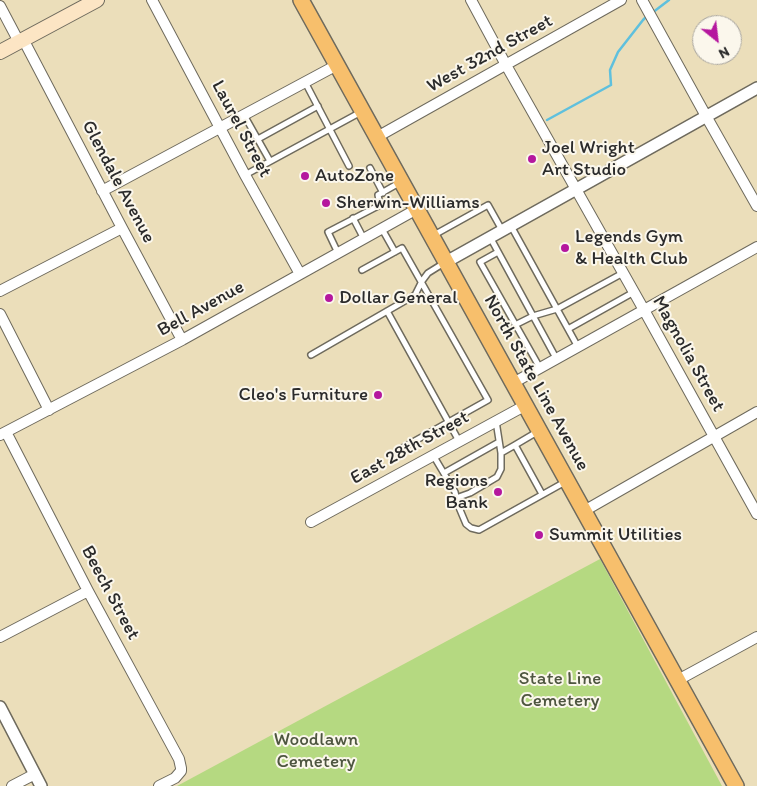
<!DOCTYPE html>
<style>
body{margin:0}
#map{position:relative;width:757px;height:786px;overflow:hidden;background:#ebdeba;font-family:Itim,sans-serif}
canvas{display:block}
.north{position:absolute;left:692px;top:15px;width:50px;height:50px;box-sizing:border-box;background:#fbf7ec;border:1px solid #a8a59f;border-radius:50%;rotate:151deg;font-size:14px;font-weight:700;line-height:20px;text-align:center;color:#2b2b2b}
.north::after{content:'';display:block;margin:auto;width:18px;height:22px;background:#b5179e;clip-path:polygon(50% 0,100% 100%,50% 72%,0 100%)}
</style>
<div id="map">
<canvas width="757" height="786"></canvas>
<div class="north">N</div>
</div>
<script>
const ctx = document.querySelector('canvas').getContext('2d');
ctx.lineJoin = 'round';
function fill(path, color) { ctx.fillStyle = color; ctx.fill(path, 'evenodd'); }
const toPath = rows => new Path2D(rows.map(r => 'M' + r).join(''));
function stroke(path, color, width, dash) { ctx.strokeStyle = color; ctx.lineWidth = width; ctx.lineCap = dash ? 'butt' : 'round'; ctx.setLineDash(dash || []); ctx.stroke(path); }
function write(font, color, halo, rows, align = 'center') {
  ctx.font = font + ' Itim,sans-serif'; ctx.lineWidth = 4; ctx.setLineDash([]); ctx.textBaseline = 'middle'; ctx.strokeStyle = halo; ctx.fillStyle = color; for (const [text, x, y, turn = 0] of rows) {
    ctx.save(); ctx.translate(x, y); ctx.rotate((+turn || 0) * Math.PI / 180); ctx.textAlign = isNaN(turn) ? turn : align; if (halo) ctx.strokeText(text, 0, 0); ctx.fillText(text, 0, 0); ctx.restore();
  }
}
fill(toPath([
 [600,559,722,786,177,786,333,702]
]), '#b5d981');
stroke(toPath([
 [652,13,669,0],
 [547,120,611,85,610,70,618,52,643,20,647,16]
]), '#5fc0dd', 2.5);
const service = toPath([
 [305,82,349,166],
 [244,115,270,161],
 [258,139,318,106],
 [370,168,383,193],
 [245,175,361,112],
 [353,218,364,239],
 [511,226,578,347],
 [382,229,395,252],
 [434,235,488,205,502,230],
 [490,237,556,358],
 [498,252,480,262,540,368],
 [338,253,328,232,380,205,378,195,399,183],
 [362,270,402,248,488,400,404,447],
 [387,311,459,441],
 [515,325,533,316,557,309,623,273],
 [568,329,634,292],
 [311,355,415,295,422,281,428,273,444,263],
 [496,421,501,453,515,445],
 [537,432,515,445,542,494],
 [433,455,455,492,458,505,466,524,471,528,479,530,565,482],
 [444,473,499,442],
 [456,498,470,493,497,477,501,469,501,453]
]);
const minor = toPath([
 [152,0,245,175,300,274],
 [471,0,506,65,644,310,757,514],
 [642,0,706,116,757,206],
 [0,6,19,42],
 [23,39,122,228,182,340],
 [377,137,621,0],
 [102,191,337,65],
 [0,291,122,228],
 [0,314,49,410],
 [513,383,757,247],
 [6,432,88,591,179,759,181,768,181,771,175,778,159,786],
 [0,435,182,340,417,209],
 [584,511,757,412],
 [311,522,526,405],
 [0,637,88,591],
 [678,680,757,637],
 [12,786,35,774]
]);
const tertiary = toPath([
 [446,262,757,88],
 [0,707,41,786]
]);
const secondary = toPath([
 [0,52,97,0]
]);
const primary = toPath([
 [301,0,736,786]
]);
stroke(service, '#6e6a5d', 8);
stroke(minor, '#6e6a5d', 12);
stroke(tertiary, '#6e6a5d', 14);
stroke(secondary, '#6e6a5d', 16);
stroke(primary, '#6e6a5d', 18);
stroke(service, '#fff', 5);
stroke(minor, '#fff', 10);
stroke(tertiary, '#fff', 11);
stroke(secondary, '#fce5c4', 14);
stroke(primary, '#f7bf6c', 15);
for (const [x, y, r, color] of [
 [532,159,5,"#b5179e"],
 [305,176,5,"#b5179e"],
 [326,203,5,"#b5179e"],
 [565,248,5,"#b5179e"],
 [329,298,5,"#b5179e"],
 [378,395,5,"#b5179e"],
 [498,492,5,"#b5179e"],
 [539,535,5,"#b5179e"]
]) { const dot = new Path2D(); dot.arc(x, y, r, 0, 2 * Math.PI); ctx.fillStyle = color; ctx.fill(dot); stroke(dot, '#fbf7ec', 2); }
write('19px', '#2b2b2b', '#fbf7ec', [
 ["West 32nd Street",490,54,-29],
 ["Laurel Street",241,129,62],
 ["Glendale Avenue",118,182,62],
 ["Bell Avenue",201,309,-29],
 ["Magnolia Street",688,354,61],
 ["North State Line Avenue",536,383,61],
 ["East 28th Street",410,448,-29],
 ["Beech Street",110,593,62]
]);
write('19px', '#2b2b2b', '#fbf7ec', [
 ["Joel Wright",542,148],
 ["Art Studio",542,170],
 ["AutoZone",315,176],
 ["Sherwin-Williams",336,203],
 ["Legends Gym",575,237],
 ["& Health Club",575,259],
 ["Dollar General",339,298],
 ["Cleo's Furniture",368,395,"right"],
 ["Regions",488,481,"right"],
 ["Bank",488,503,"right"],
 ["Summit Utilities",549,535]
], 'left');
write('19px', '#4e5640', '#fbf7ec', [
 ["State Line",560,679],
 ["Cemetery",560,701],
 ["Woodlawn",316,740],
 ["Cemetery",316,762]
]);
</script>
